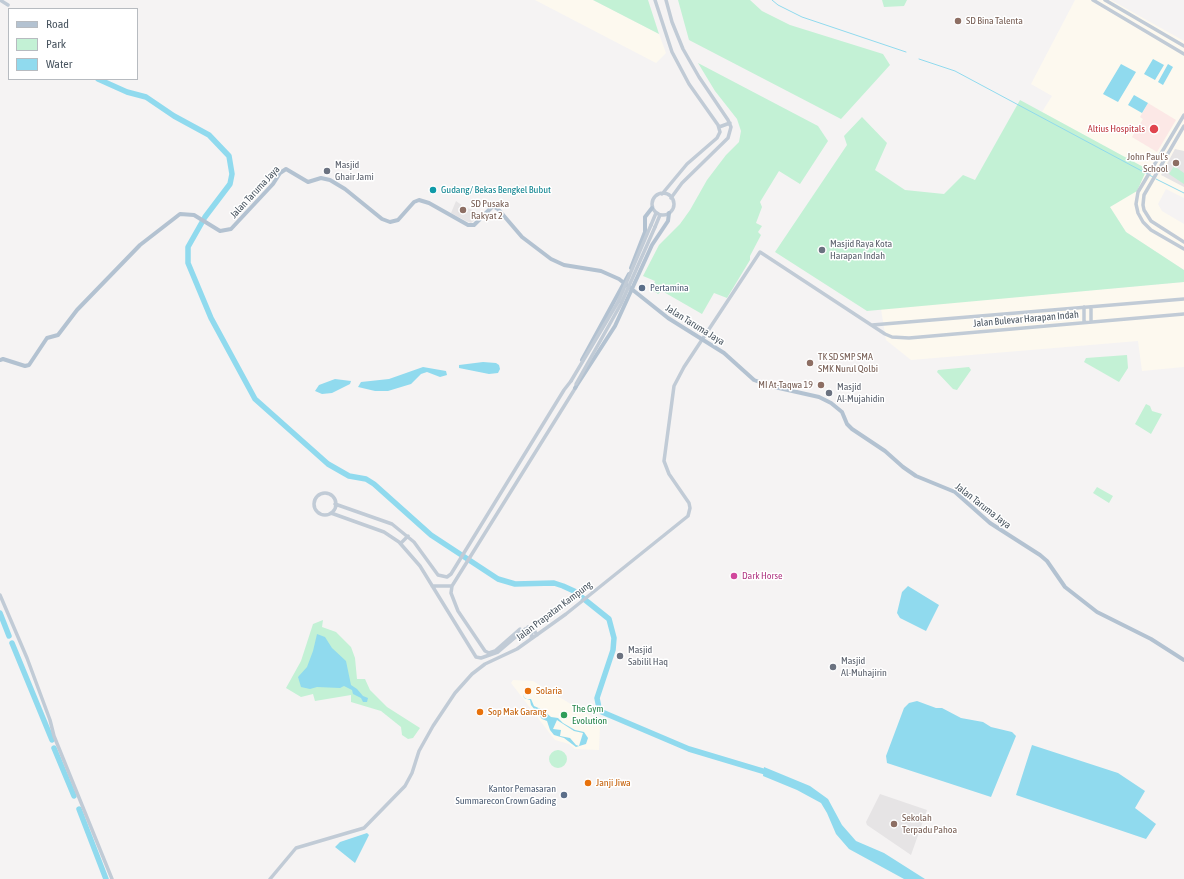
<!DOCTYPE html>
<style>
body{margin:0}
#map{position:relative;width:1184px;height:879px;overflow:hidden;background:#f5f3f3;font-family:"Asap Condensed",sans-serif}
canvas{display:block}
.legend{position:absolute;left:8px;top:8px;width:130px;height:72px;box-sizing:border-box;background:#fff;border:1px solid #b7bbc0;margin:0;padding:5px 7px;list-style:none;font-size:12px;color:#4a5661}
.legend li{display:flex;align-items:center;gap:8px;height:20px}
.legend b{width:20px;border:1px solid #b7bbc0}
</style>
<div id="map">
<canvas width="1184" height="879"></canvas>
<ul class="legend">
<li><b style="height:5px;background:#b3c2d1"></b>Road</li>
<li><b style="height:11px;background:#c3f1d5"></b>Park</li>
<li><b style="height:11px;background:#90daee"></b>Water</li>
</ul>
</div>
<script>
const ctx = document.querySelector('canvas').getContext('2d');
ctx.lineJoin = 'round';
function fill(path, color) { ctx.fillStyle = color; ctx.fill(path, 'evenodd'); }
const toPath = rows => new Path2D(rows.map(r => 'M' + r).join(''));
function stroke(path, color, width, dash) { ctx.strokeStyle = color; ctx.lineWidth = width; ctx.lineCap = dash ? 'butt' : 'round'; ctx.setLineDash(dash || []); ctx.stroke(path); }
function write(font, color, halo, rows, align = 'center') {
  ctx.font = font + ' "Asap Condensed",sans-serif'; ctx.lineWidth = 3; ctx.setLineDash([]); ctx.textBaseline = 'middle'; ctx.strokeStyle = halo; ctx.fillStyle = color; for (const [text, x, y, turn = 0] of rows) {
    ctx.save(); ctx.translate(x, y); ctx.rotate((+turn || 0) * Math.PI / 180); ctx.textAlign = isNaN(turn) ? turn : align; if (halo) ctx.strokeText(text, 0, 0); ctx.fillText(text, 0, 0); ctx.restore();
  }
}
fill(toPath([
 [535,0,593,0,659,34,666,53,656,63],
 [1075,0,1111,0,1184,41,1184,198,1166,189,1158,204,1162,211,1184,224,1184,270,1126,232,1110,207,1122,199,1147,169,1042,112,1052,96,1031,84],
 [1184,282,1184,367,1142,371,1138,341,911,360,886,340,881,309],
 [513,680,533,681,592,717,600,726,599,750,575,749,569,744,555,740,511,683]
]), '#fdf9ef');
fill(toPath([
 [1175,149,1184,151,1184,187,1161,175],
 [456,201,463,206,481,214,471,223,466,221,451,213],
 [880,794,927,810,911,855,867,825,866,822]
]), '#e6e4e5');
fill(toPath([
 [1148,103,1176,120,1157,152,1132,137,1143,119,1140,117]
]), '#fce8e6');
fill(toPath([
 [593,0,648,0,659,34],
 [678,0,750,0,762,11,790,25,883,54,890,65,841,119,689,40],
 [882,0,907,0,904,6,884,7],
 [698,63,818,126,828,141,800,184,779,171,760,202,762,207,756,223,762,226,758,232,761,235,750,256,750,260,727,298,714,293,702,314,662,291,658,294,651,289,655,281,643,276,659,245,680,224,690,210,707,180,726,155,739,142,741,131,737,119,715,91],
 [1020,100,1147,169,1137,191,1110,207,1126,232,1184,270,1184,282,867,311,775,252,847,145,844,136,862,117,887,143,875,170,905,190,944,194,963,175,975,180],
 [1174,166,1184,173,1184,184,1169,174],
 [1127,355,1128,368,1119,382,1084,362,1086,358],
 [969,367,971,370,957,390,953,389,937,372,938,370],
 [1146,404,1150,406,1152,411,1162,414,1151,434,1135,424],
 [1097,487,1113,496,1109,503,1093,493],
 [323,620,322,627,336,632,351,647,355,658,357,679,365,679,370,690,387,707,420,728,413,738,408,739,402,735,401,727,381,711,351,702,351,695,315,701,313,694,301,697,286,688,301,661,313,624],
 '549 759a9 9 0 1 1 18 0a9 9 0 1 1-18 0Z'
]), '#c3f1d5');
fill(toPath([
 [1153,59,1164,65,1155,80,1144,74],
 [1121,64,1136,72,1118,102,1103,94],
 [1168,64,1173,67,1163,85,1158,82],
 [1134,95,1148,103,1142,113,1128,105],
 [483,362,496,363,499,365,500,369,498,373,489,374,459,368,459,365],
 [423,367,446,371,447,375,440,377,427,372,421,374,411,384,388,391,375,391,358,387,361,382,389,379],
 [335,379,351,381,350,384,332,393,322,394,315,391,319,385],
 [908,586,939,605,926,631,900,618,897,613,902,592],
 [317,634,325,637,332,648,346,661,351,685,357,689,363,696,368,698,367,702,363,702,361,698,353,694,352,690,344,686,340,688,317,687,310,689,301,687,298,677,307,667,313,651],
 [523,694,525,699,531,699,534,706,543,710,551,717,558,718,563,723,575,730,584,732,588,738,586,744,576,747,564,738,554,735,550,730,547,721,542,719,531,705,530,700,524,698],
 [557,720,574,731,583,733,579,746,576,745,570,738,560,736,561,730,553,729],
 [917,701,936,708,942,708,961,718,983,722,991,727,1012,732,1016,736,991,797,887,763,886,756,904,708,909,703],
 [1032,745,1118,773,1145,791,1135,808,1156,824,1146,839,1016,795],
 [764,767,810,786,828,799,842,825,856,841,884,853,925,879,904,879,849,849,836,834,827,813,821,803,797,790,763,776],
 [367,833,369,835,355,863,335,847,340,842]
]), '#90daee');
stroke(toPath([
 [772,0,778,5,802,17,906,52],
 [919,59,955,71,1153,177],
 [1156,179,1184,193]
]), '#90daee', 1);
stroke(toPath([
 [98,79,127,92,146,97,174,116,209,135,229,156,232,174,230,184,205,217,188,247,188,263,211,318,255,399,328,464,349,476,366,479,374,484,431,535,498,579,515,584,554,583,563,586,574,591,609,619,614,638,613,650,597,698,599,708,602,712,689,749,769,773],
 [0,613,9,636],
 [12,643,52,740],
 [54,748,74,796],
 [79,809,106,879]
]), '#90daee', 5.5);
stroke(toPath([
 [0,0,8,5],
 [655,0,672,52,689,84,718,125,720,132,717,138,687,164,662,194],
 [666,0,672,22,683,49,699,77,728,120,731,127,728,138,682,183,671,198],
 [1093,0,1184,54],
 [1105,0,1184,46],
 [1184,115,1138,192,1136,204,1138,213,1143,222,1151,230,1184,249],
 [1184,126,1144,195,1143,205,1144,210,1151,221,1184,242],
 [719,127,730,123],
 '652 204a11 11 0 1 1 22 0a11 11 0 1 1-22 0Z',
 [651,225,656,213],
 [655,227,660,215],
 [1091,307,1091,322],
 [1084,322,1084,307],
 [872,325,1184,299],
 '314 504a11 11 0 1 1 22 0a11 11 0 1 1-22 0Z',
 [335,504,392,524,414,542,438,575,447,577,451,574,564,390,571,381],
 [331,513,384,532,399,542,420,566,476,657,481,658,498,652,525,629,528,629,532,632,531,639],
 [401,543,408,536],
 [432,586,452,586,576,387],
 [452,586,451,593,458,611,485,651,489,653,495,651,520,629],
 [0,595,27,658,50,720,54,736,112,879],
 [528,627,534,630,537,635],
 [270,879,296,848,364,828,405,786,412,773,419,751,433,726,455,693,472,674,485,664,517,649,566,614,688,516,690,508,689,503,669,474,664,461,674,386,684,367,760,252,885,334,892,337,909,338,1184,314]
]), '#c1cbd6', 3.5);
stroke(toPath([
 [631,268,645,232,645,217,652,208],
 [0,360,3,359,25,366,29,365,47,338,58,335,77,310,140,245,180,214,194,215,220,231,231,229,273,184,280,173,286,169,308,182,321,178,330,180,345,189,382,219,390,222,398,220,414,202,419,200,429,203,468,225,474,225,493,206,498,209,522,237,551,259,564,265,601,271,619,279,668,318,724,353,754,380,770,386,819,397,831,403,842,412,847,424,852,429,885,451,903,467,916,476,955,492,990,523,1040,555,1047,561,1065,587,1097,612,1151,639,1184,660],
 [582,360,629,274],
 [575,388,615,326,652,245,668,221,669,213]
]), '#b3c2d1', 4);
stroke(toPath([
 [571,381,618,302,651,225],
 [576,384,621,304,655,227]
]), '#c1cbd6', 3.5);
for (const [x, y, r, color] of [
 [958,21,4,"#8d6e63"],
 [1154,129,5,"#e0444e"],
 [1176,163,4,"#8d6e63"],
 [327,171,4,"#6b7280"],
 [433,190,4,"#0f9aa8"],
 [463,210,4,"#8d6e63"],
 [822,250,4,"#6b7280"],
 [642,288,4,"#5c6f8a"],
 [810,363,4,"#8d6e63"],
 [821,385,4,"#8d6e63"],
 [829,393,4,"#6b7280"],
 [734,576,4,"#d1479c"],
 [620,656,4,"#6b7280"],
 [833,667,4,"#6b7280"],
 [528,691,4,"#e8710a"],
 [480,712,4,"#e8710a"],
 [564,715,4,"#2e9e5b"],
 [588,783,4,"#e8710a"],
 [564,795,4,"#5c6f8a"],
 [894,824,4,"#8d6e63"]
]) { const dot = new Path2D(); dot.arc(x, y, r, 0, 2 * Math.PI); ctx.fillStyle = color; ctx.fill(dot); stroke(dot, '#fff', 1.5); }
write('10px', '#785e54', '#fff', [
 ["SD Bina Talenta",966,21],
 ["John Paul's",1168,157,"right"],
 ["School",1168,169,"right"],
 ["SD Pusaka",471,204],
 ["Rakyat 2",471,216],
 ["TK SD SMP SMA",818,357],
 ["SMK Nurul Qolbi",818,369],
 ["MI At-Taqwa 19",813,385,"right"],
 ["Sekolah",902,818],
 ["Terpadu Pahoa",902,830]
], 'left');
write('10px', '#be3a42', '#fff', [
 ["Altius Hospitals",1145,129]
], 'right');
write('10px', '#5b616d', '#fff', [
 ["Masjid",335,165],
 ["Ghair Jami",335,177],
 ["Masjid Raya Kota",830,244],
 ["Harapan Indah",830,256],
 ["Masjid",837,387],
 ["Al-Mujahidin",837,399],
 ["Masjid",628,650],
 ["Sabilil Haq",628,662],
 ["Masjid",841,661],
 ["Al-Muhajirin",841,673]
], 'left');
write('10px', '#0d838f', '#fff', [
 ["Gudang/ Bekas Bengkel Bubut",441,190]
], 'left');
write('10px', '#4a5661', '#fff', [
 ["Jalan Taruma Jaya",255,192,-47],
 ["Jalan Bulevar Harapan Indah",1026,319,-5],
 ["Jalan Taruma Jaya",695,325,32],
 ["Jalan Taruma Jaya",983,506,38],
 ["Jalan Prapatan Kampung",554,611,-37]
]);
write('10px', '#4e5e75', '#fff', [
 ["Pertamina",650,288],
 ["Kantor Pemasaran",556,789,"right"],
 ["Summarecon Crown Gading",556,801,"right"]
], 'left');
write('10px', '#b23c85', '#fff', [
 ["Dark Horse",742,576]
], 'left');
write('10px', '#c56008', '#fff', [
 ["Solaria",536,691],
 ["Sop Mak Garang",488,712],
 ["Janji Jiwa",596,783]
], 'left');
write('10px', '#27864d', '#fff', [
 ["The Gym",572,709],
 ["Evolution",572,721]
], 'left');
</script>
